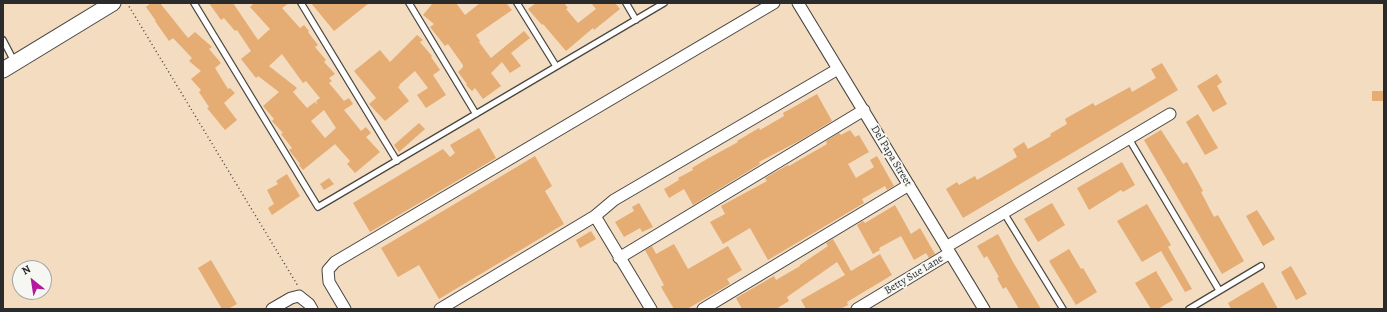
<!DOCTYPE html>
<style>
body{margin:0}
#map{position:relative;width:1387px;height:312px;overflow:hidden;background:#f3dcc0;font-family:Alegreya,serif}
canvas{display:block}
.frame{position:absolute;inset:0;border:4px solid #2b2b2b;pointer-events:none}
.north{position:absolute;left:12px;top:260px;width:40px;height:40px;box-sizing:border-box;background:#f6f6f2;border:1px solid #a5a5a2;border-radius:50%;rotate:330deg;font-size:11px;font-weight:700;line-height:16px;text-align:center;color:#2b2b2b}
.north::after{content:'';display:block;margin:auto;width:14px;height:18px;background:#b5179e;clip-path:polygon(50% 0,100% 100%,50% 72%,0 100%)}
</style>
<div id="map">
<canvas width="1387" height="312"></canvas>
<div class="frame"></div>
<div class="north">N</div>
</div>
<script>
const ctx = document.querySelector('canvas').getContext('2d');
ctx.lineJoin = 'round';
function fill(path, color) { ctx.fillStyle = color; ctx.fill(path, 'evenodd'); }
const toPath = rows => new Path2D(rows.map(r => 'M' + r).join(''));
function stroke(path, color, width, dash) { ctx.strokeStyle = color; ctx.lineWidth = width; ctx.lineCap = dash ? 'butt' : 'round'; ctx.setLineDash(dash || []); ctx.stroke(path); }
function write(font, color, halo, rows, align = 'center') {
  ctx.font = font + ' Alegreya,serif'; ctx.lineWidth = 3.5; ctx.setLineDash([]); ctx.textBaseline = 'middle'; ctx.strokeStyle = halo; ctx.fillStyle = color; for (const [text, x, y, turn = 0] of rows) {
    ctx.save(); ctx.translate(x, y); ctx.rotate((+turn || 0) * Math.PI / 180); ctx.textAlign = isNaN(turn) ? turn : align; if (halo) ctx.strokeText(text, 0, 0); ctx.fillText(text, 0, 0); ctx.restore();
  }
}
fill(toPath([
 [151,3,160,3,188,38,195,32,212,47,209,49,221,63,215,68,228,89,230,88,235,93,224,103,237,120,225,130,207,108,209,107,199,92,201,90,191,79,201,71,189,61,192,58,173,38,169,41,155,21,156,21,146,7],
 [209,3,233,3,258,40,270,29,250,7,254,3,289,3,282,8,300,28,304,25,309,31,308,32,318,45,315,47,326,60,324,62,335,74,329,78,332,81,329,83,344,101,349,98,353,104,344,110,361,131,366,127,371,133,366,137,380,152,355,173,347,164,350,161,335,144,303,170,299,165,300,164,289,150,292,148,281,134,283,133,272,121,274,119,263,106,279,92,258,76,256,78,241,59,251,51,237,30,235,31,224,18,221,20],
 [282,54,303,83,306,81,320,98,316,101,318,105,315,102,307,108,293,92,297,88,269,66],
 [324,110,336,128,325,138,311,121],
 [311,3,369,3,334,31],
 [433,3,456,3,465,15,480,3,506,3,512,10,476,35,480,41,479,42,491,58,524,31,530,38,511,53,521,66,510,73,502,62,491,73,501,86,483,99,475,88,472,91,466,85,467,84,458,72,463,67,463,65,448,44,445,46,430,27,434,24,423,15],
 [536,3,564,3,568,8,566,9,578,23,596,9,591,3,615,3,620,9,594,30,593,28,566,51,543,24,542,25,528,9],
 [417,35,423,40,420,42,432,56,431,57,440,70,433,75,446,95,426,108,417,95,428,88,415,71,399,85,400,86,398,87,409,101,385,121,369,104,376,98,354,71,380,50,390,62],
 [1162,63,1178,90,963,218,946,189,957,182,959,185,975,176,977,180,1000,167,1017,157,1013,149,1024,142,1028,149,1051,136,1050,134,1067,124,1065,119,1093,103,1095,106,1130,87,1132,92,1156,78,1151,69],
 [1217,74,1222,82,1217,86,1227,104,1213,112,1197,86],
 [1372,91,1384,91,1384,101,1372,101],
 [817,94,832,121,799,141,759,162,760,164,693,205,684,189,669,198,664,189,679,180,678,178,693,170,692,168,707,159,738,142,737,141,759,128,760,130,784,116,783,113],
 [1198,114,1218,148,1205,155,1186,122],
 [419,123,425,129,399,152,394,145],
 [479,128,496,158,370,232,353,203,443,149,450,157,455,153,450,145],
 [850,130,855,137,859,135,869,152,848,164,856,178,874,167,870,160,877,156,894,186,887,190,885,186,862,199,864,203,768,260,750,228,723,244,710,222,725,214,721,206,767,181,765,178,772,174,788,165,789,166,827,144,826,141,839,133,841,135],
 [1161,130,1183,164,1187,162,1203,191,1201,192,1214,217,1218,215,1244,261,1222,274,1144,140],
 [535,156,552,186,545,191,564,224,439,299,419,265,398,277,381,248],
 [1122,162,1135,185,1123,192,1121,190,1089,210,1077,188],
 [287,174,300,196,272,215,268,208,274,204,267,190,278,184,276,181],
 [329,178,334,184,324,190,320,184],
 [639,203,653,227,642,232,640,228,624,237,615,222,634,211,632,207],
 [1052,203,1065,225,1038,242,1024,219],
 [1147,204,1171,245,1168,247,1192,289,1185,292,1161,251,1142,262,1117,221],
 [895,205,911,234,920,228,935,254,929,258,926,253,914,260,901,236,879,248,880,250,873,254,857,225,863,221,865,223],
 [1257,210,1275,239,1263,246,1246,216],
 [591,231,596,239,580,248,576,240],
 [998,234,1013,262,1041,309,1019,309,1006,287,1003,289,997,278,999,277,987,256,984,258,977,246],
 [833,239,851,271,880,254,892,275,847,302,848,305,840,309,806,309,801,300,845,275,837,262,787,297,789,301,776,309,742,309,736,298,774,276,776,280,800,266,800,265,828,246,826,243],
 [674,244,688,269,728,246,742,270,727,279,730,284,708,297,687,309,674,309,661,287,664,285,645,250,652,246,656,254],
 [1069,249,1081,269,1083,268,1097,292,1076,305,1049,261],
 [211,260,237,304,228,309,222,309,198,268],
 [1291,266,1307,294,1296,300,1281,272],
 [1156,271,1173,300,1158,309,1151,309,1135,283],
 [1263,282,1278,309,1231,309,1228,303]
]), '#e5ac73');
const lane = toPath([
 [194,3,318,207,664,3],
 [301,3,397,161],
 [409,3,476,114],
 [517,3,556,66],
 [626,3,636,20],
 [3,40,15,63],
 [1129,139,1219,290],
 [1004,213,1063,309],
 [1189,309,1261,266]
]);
const street = toPath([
 [798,3,984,309],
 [595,216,651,309],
 [946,247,1170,114],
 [619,258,864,110],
 [272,309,291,298,299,296,309,304,312,309],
 [345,309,329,282,328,270,335,262,774,3],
 [440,309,595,216,614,200,838,69],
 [703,309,909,185],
 [857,309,950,253]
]);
const secondary = toPath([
 [3,70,113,3]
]);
stroke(lane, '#494641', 8);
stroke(street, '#494641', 13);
stroke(secondary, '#494641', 17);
stroke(toPath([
 [127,3,298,286]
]), '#494641', 1.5, [1, 3]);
stroke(lane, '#fff', 5.5);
stroke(street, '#fff', 11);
stroke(secondary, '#fff', 15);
write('11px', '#2b2b2b', '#f6f6f2', [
 ["Del Papa Street",891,156,59],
 ["Betty Sue Lane",914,275,-31]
]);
</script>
